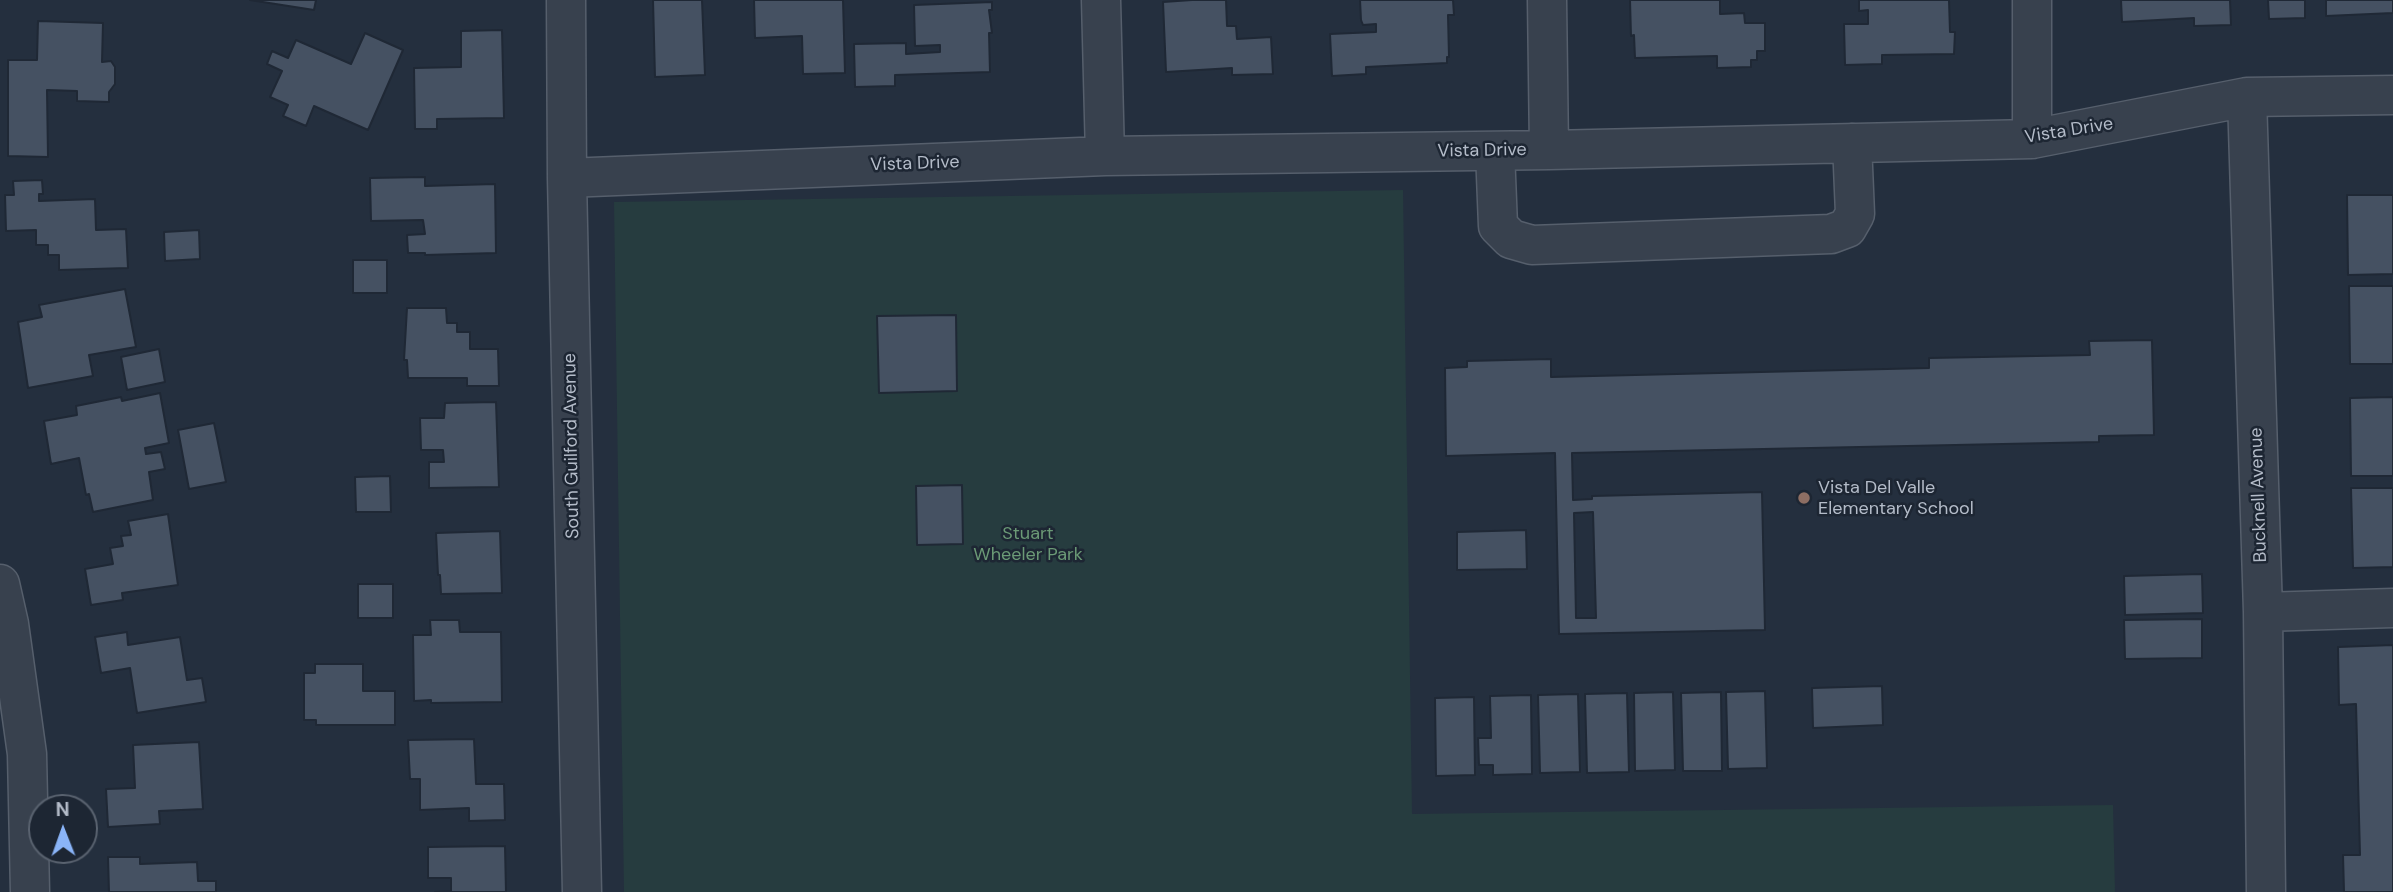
<!DOCTYPE html>
<style>
body{margin:0}
#map{position:relative;width:2393px;height:892px;overflow:hidden;background:#242f3e;font-family:"DM Sans",sans-serif}
canvas{display:block}
.north{position:absolute;left:28px;top:794px;width:70px;height:70px;box-sizing:border-box;background:#1d2633;border:2px solid #59626f;border-radius:50%;rotate:359deg;font-size:19px;font-weight:700;line-height:28px;text-align:center;color:#b4bcc9}
.north::after{content:'';display:block;margin:auto;width:24px;height:32px;background:#8ab4f8;clip-path:polygon(50% 0,100% 100%,50% 72%,0 100%)}
</style>
<div id="map">
<canvas width="2393" height="892"></canvas>
<div class="north">N</div>
</div>
<script>
const ctx = document.querySelector('canvas').getContext('2d');
ctx.lineJoin = 'round';
function fill(path, color) { ctx.fillStyle = color; ctx.fill(path, 'evenodd'); }
const toPath = rows => new Path2D(rows.map(r => 'M' + r).join(''));
function stroke(path, color, width, dash) { ctx.strokeStyle = color; ctx.lineWidth = width; ctx.lineCap = dash ? 'butt' : 'round'; ctx.setLineDash(dash || []); ctx.stroke(path); }
function write(font, color, halo, rows, align = 'center') {
  ctx.font = font + ' "DM Sans",sans-serif'; ctx.lineWidth = 5; ctx.setLineDash([]); ctx.textBaseline = 'middle'; ctx.strokeStyle = halo; ctx.fillStyle = color; for (const [text, x, y, turn = 0] of rows) {
    ctx.save(); ctx.translate(x, y); ctx.rotate((+turn || 0) * Math.PI / 180); ctx.textAlign = isNaN(turn) ? turn : align; if (halo) ctx.strokeText(text, 0, 0); ctx.fillText(text, 0, 0); ctx.restore();
  }
}
fill(toPath([
 [1403,190,1412,814,2113,805,2115,892,624,892,614,202]
]), '#263c3f');
const building = toPath([
 [250,0,316,0,314,10,250,0],
 [653,0,702,0,705,75,655,77,653,0],
 [754,0,843,0,845,73,803,74,802,36,755,38,754,0],
 [1192,0,1226,0,1227,26,1236,26,1237,39,1271,37,1273,74,1232,75,1232,68,1166,72,1163,2,1192,0],
 [1360,0,1453,0,1454,15,1448,15,1449,57,1447,57,1447,63,1366,67,1366,74,1332,76,1330,34,1376,32,1376,24,1363,25,1361,20,1360,0],
 [1630,0,1720,0,1720,14,1744,13,1745,23,1765,23,1765,51,1757,51,1757,60,1751,60,1751,67,1717,68,1717,56,1635,58,1634,35,1631,36,1630,0],
 [1859,0,1949,0,1950,32,1955,32,1954,54,1882,55,1882,64,1845,65,1844,24,1868,24,1868,10,1859,11,1859,0],
 [2121,0,2230,0,2231,25,2194,26,2194,18,2122,22,2121,0],
 [2268,0,2305,0,2305,18,2269,19,2268,0],
 [2326,0,2393,0,2393,13,2326,16,2326,0],
 [992,2,992,10,989,10,992,33,989,33,990,72,895,75,895,86,855,87,854,44,906,43,906,54,940,52,940,45,915,46,914,5,992,2],
 [38,21,103,23,102,62,111,61,115,67,115,84,109,92,109,102,77,101,77,91,47,90,48,157,8,156,8,60,37,60,38,21],
 [502,30,504,118,437,119,437,129,415,129,414,68,461,67,461,31,502,30],
 [365,33,403,50,368,130,314,106,306,126,283,116,288,105,270,97,282,71,267,64,272,51,288,58,296,40,351,64,365,33],
 [425,177,425,186,495,184,496,253,425,255,425,253,408,253,407,235,425,234,423,220,371,221,370,178,425,177],
 [42,180,43,194,39,194,39,201,95,199,96,230,126,229,128,268,59,270,59,255,48,255,48,245,36,245,36,230,6,231,5,195,14,195,13,181,42,180],
 [2347,195,2393,195,2393,274,2348,275,2347,195],
 [199,230,200,259,165,261,164,232,199,230],
 [353,260,387,260,387,293,353,293,353,260],
 [2349,286,2393,286,2393,364,2350,364,2349,286],
 [125,289,136,347,89,355,93,376,28,388,18,322,42,317,39,305,125,289],
 [407,308,446,308,447,323,457,323,457,332,470,332,470,349,498,349,499,386,467,386,467,378,408,378,407,360,404,360,407,308],
 [956,315,957,391,879,393,877,316,956,315],
 [2152,340,2154,435,2099,436,2099,442,1572,453,1573,500,1592,499,1592,496,1762,492,1765,630,1559,634,1555,453,1446,456,1445,368,1467,367,1467,361,1551,359,1551,377,1929,368,1929,358,2090,355,2089,341,2152,340],
 [1593,512,1596,618,1576,618,1574,513,1593,512],
 [159,349,165,382,127,390,121,357,159,349],
 [160,393,169,443,145,448,146,454,161,452,165,469,149,472,153,500,93,512,89,494,86,495,79,458,51,464,44,421,77,415,76,406,121,397,122,401,160,393],
 [2393,397,2393,476,2351,476,2350,398,2393,397],
 [496,402,499,487,429,488,429,462,444,462,443,450,421,450,420,418,444,418,445,403,496,402],
 [214,423,226,482,189,489,178,430,214,423],
 [390,476,391,512,356,512,355,477,390,476],
 [962,485,963,544,917,545,916,486,962,485],
 [2351,488,2393,488,2393,567,2353,568,2351,488],
 [168,514,178,585,122,593,123,600,91,605,85,569,113,564,110,548,123,546,121,536,131,535,128,521,168,514],
 [1526,530,1527,569,1457,570,1457,532,1526,530],
 [500,531,502,593,441,594,440,575,438,575,436,533,500,531],
 [2202,574,2203,613,2125,615,2124,576,2202,574],
 [358,584,393,584,393,618,358,618,358,584],
 [2202,619,2202,658,2125,659,2124,620,2202,619],
 [430,620,459,620,460,632,501,632,502,702,431,703,431,700,414,701,413,635,431,635,430,620],
 [127,632,128,645,180,637,187,680,202,678,206,702,137,713,130,668,101,673,95,637,127,632],
 [2393,645,2393,892,2344,892,2343,855,2360,855,2356,704,2339,705,2338,647,2393,645],
 [315,664,363,664,363,691,395,691,395,725,316,725,316,720,304,720,304,673,315,673,315,664],
 [1882,686,1883,725,1813,728,1812,688,1882,686],
 [1765,691,1767,768,1728,769,1726,692,1765,691],
 [1673,692,1675,770,1635,771,1634,693,1673,692],
 [1721,692,1722,771,1683,771,1681,693,1721,692],
 [1627,693,1629,772,1587,773,1585,694,1627,693],
 [1578,694,1580,772,1540,773,1538,695,1578,694],
 [1531,695,1532,774,1493,775,1493,765,1479,765,1478,738,1491,738,1490,696,1531,695],
 [1474,697,1475,775,1436,776,1435,698,1474,697],
 [474,739,476,784,504,784,505,820,469,821,469,808,420,810,420,779,410,779,408,740,474,739],
 [199,742,203,809,159,811,160,824,108,827,106,789,135,788,133,745,199,742],
 [505,846,506,892,435,892,451,891,451,878,428,878,428,847,505,846],
 [108,857,140,857,140,864,197,862,198,881,216,881,216,892,109,892,108,857]
]);
fill(building, '#455162');
stroke(building, '#1f2835', 2);
const minor = toPath([
 [566,0,567,178,582,892],
 [1101,0,1105,156],
 [1547,0,1549,150],
 [2247,97,2263,612,2266,892],
 [2032,139,2032,0],
 [1495,151,1498,226,1511,239,1532,245,1831,234,1847,228,1855,214,1852,143],
 [567,178,1105,156,1549,150,2032,139,2247,97,2393,95],
 [0,584,9,624,27,754,30,892],
 [2263,612,2393,608]
]);
stroke(minor, '#565f6c', 41);
stroke(minor, '#38414e', 38);
for (const [x, y, r, color] of [
 [1804,498,7,"#8d6e63"]
]) { const dot = new Path2D(); dot.arc(x, y, r, 0, 2 * Math.PI); ctx.fillStyle = color; ctx.fill(dot); stroke(dot, '#1d2633', 2.5); }
write('18px', '#b4bcc9', '#1d2633', [
 ["Vista Drive",2069,131,-9],
 ["Vista Drive",1482,151,-1],
 ["Vista Drive",915,164,-2],
 ["South Guilford Avenue",572,446,-91],
 ["Bucknell Avenue",2259,495,-92]
]);
write('18px', '#b4bcc9', '#1d2633', [
 ["Vista Del Valle",1818,488],
 ["Elementary School",1818,509]
], 'left');
write('18px', '#6b9a76', '#1d2633', [
 ["Stuart",1028,534],
 ["Wheeler Park",1028,555]
]);
</script>
